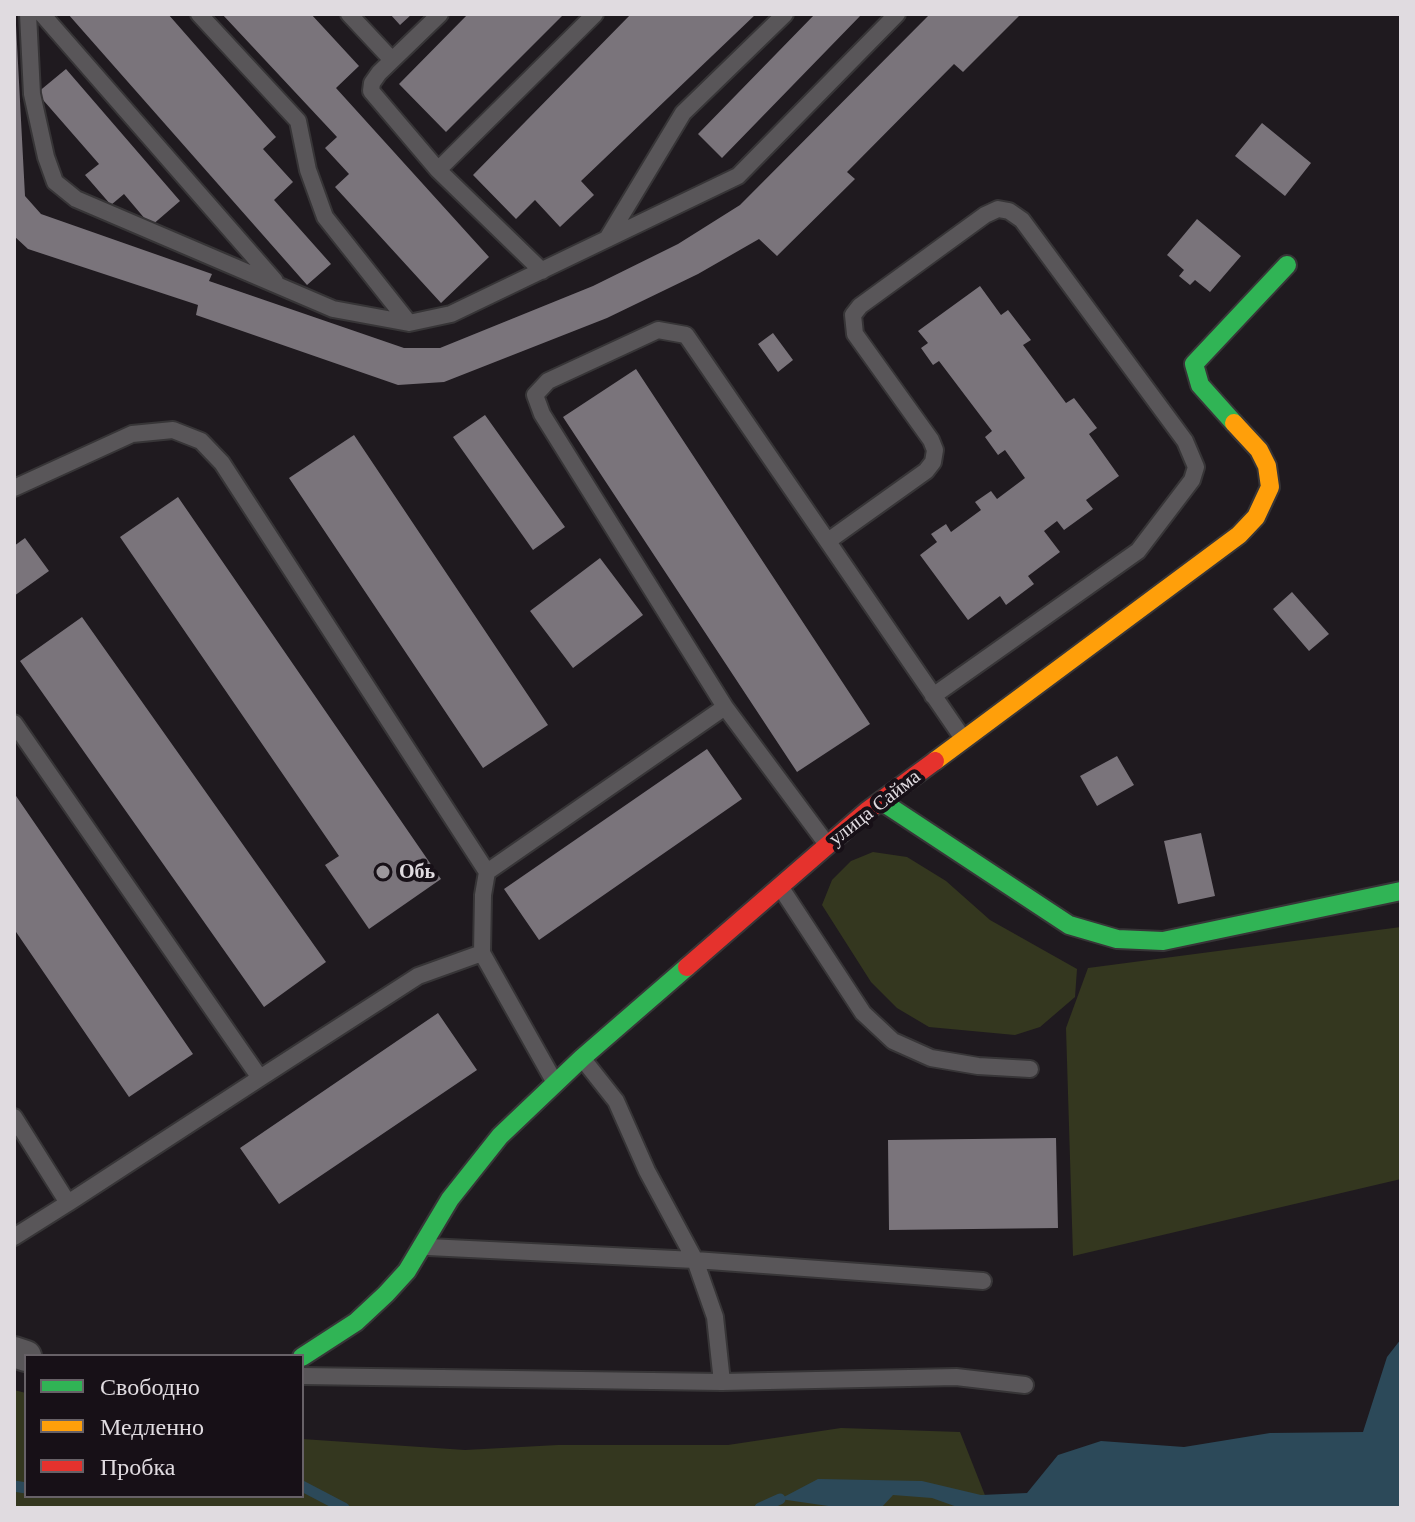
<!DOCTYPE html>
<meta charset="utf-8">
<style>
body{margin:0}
#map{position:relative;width:1415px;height:1522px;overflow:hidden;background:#1f1a1f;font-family:"Libre Baskerville",serif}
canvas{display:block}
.frame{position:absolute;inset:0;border:16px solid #e0dbe0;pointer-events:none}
.legend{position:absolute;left:24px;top:1354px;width:280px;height:144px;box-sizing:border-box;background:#171017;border:2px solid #676167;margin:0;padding:10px 14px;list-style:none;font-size:24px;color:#e0dbe0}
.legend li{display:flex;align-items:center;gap:16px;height:40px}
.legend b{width:40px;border:2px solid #676167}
</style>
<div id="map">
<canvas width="1415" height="1522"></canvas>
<div class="frame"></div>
<ul class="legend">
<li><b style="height:10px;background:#30b455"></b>Свободно</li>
<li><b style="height:10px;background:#ff9f0a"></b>Медленно</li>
<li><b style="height:10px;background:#e5322d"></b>Пробка</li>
</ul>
</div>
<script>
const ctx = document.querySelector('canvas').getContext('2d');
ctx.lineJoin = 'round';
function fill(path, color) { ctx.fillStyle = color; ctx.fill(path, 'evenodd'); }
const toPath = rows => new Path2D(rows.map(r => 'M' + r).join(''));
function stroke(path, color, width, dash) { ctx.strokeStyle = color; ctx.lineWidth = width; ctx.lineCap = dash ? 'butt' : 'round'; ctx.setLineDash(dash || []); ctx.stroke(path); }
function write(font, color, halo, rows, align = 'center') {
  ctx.font = font + ' "Libre Baskerville",serif'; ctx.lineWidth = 8; ctx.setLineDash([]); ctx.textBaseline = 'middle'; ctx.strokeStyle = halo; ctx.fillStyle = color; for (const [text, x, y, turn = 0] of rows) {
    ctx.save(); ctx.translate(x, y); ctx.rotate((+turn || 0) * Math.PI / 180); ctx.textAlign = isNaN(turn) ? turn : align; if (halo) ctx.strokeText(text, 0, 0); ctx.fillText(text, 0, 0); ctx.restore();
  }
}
fill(toPath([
 [873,852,907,857,946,881,990,920,1077,969,1075,997,1040,1027,1015,1035,929,1027,897,1008,871,982,822,905,832,880,851,861],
 [1401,927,1401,1179,1073,1256,1066,1028,1088,968],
 [14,1390,26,1393,26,1496,302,1496,302,1439,465,1450,558,1445,728,1445,841,1428,960,1432,990,1508,14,1508]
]), '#34371f');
fill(toPath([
 [1401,1339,1401,1508,960,1508,932,1498,893,1495,881,1508,842,1508,780,1499,818,1479,922,1481,981,1495,1027,1493,1058,1455,1101,1441,1184,1447,1270,1433,1363,1432,1387,1357]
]), '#2c4959');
stroke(toPath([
 [14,1486,26,1488],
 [302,1486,344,1508],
 [760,1508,780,1499]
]), '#2c4959', 11);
fill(toPath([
 [68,14,168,14,276,137,263,149,293,182,274,200,331,264,307,285],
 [222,14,311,14,359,66,336,88,489,257,441,303,335,187,349,174,325,148,337,137],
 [390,14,412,14,400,25],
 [468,14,564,14,446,132,399,84],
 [631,14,756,14,581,181,594,195,560,227,535,200,516,219,473,175],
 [815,14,862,14,722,158,698,134],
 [930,14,1021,14,963,72,954,64,847,172,855,179,777,256,759,239,698,274,607,318,444,382,398,385,196,315,198,305,28,249,14,236,16,25,25,196,41,214,212,274,209,281,404,348,440,348,593,286,678,244,740,205],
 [66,69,180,201,151,226,124,194,111,205,85,175,99,164,37,93],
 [1262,123,1311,163,1285,196,1235,156],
 [1197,219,1241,256,1210,292,1195,280,1190,285,1179,276,1184,270,1167,255],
 [980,286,1001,315,1008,310,1031,340,1023,345,1066,403,1074,398,1097,428,1089,434,1119,476,1086,500,1093,509,1064,530,1057,521,1044,531,1060,552,1028,576,1034,584,1006,605,1000,596,968,620,920,555,937,542,931,534,946,524,951,532,981,510,975,502,991,491,997,499,1025,478,1005,450,998,455,985,437,992,431,939,361,933,365,921,348,928,343,918,331],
 [773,333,793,360,778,372,758,344],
 [636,369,870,724,797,772,563,417],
 [485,415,565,527,533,550,453,437],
 [354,435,548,725,483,768,289,478],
 [178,497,441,879,369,929,325,865,339,856,120,537],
 [25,538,49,571,14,596,14,546],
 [600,558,643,615,573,668,530,611],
 [1292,592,1329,634,1309,651,1273,609],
 [82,617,326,962,264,1007,20,661],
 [707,749,742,799,539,940,504,889],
 [1117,756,1134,785,1097,806,1080,776],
 [14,793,193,1054,129,1097,14,929],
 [1201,833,1215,896,1178,904,1164,841],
 [438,1013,477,1070,279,1204,240,1148],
 [1056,1138,1058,1228,889,1230,888,1140]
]), '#7a747b');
const lane = toPath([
 [28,14,32,94,46,157,55,182,76,199,333,309,409,323,451,314,738,176,897,14],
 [42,14,275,281],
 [199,14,298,121,308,170,325,217,409,323],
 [349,14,392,60],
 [440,14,379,73,372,83,371,91,438,170,542,271],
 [438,170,595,14],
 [607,239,683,113,785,14],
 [14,488,132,434,173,430,201,441,222,463,487,872,483,895,482,953,554,1081],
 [828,541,926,471,933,462,935,450,931,440,855,334,853,315,860,306,985,215,998,209,1009,211,1022,220,1185,441,1196,467,1192,480,1138,551,933,696],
 [725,707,542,414,535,395,548,381,658,330,686,335,962,737],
 [14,723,260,1078,68,1203,14,1117],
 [487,872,725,707,826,843],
 [781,888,863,1013,893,1041,931,1058,978,1066,1030,1069],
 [582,1058,616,1101,647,1171,695,1260,715,1317,722,1382],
 [260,1078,418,976,482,953],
 [14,1237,68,1203],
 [428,1247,695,1260,983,1281],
 [302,1376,722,1382,956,1377,1025,1385]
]);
const street = toPath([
 [14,1352,26,1356]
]);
const fast = toPath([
 [1234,423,1200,385,1194,364,1287,265],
 [881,801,1069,925,1117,939,1163,941,1401,891],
 [302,1357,356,1322,386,1294,407,1271,450,1199,500,1136,582,1058,687,967]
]);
const slow = toPath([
 [935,761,1239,535,1256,517,1270,487,1267,466,1259,450,1234,423]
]);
const jam = toPath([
 [687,967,867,811,935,761]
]);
stroke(lane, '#373537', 20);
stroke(street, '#373537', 34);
stroke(fast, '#373537', 22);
stroke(slow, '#373537', 22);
stroke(jam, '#373537', 22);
stroke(lane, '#595659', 16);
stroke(street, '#595659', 30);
stroke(fast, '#30b455', 18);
stroke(slow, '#ff9f0a', 18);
stroke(jam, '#e5322d', 18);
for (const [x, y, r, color] of [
 [383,872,8,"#9c979c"]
]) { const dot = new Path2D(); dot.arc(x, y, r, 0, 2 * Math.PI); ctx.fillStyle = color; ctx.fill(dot); stroke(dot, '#171017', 3); }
write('20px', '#e0dbe0', '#171017', [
 ["улица Сайма",875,808,-38]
]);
write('bold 20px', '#e0dbe0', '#171017', [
 ["Обь",399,872]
], 'left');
</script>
